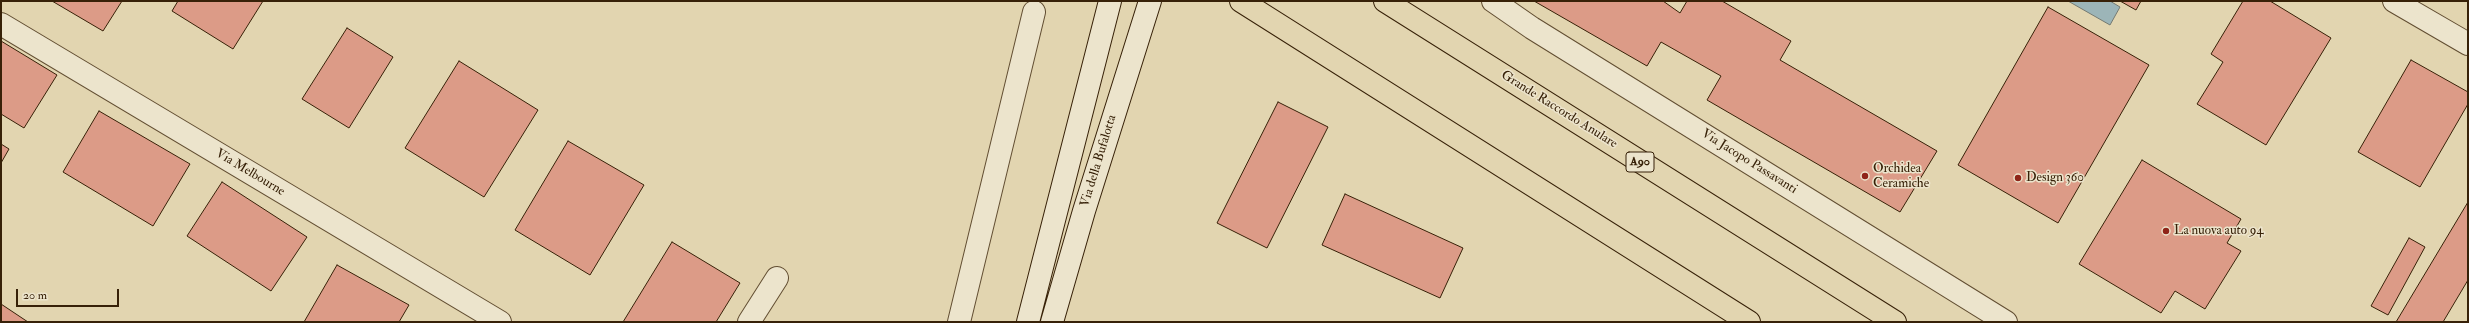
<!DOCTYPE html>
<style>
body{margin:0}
#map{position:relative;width:2469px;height:323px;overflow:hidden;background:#e2d5b0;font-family:"IM FELL Double Pica",serif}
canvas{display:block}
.frame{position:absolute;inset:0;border:2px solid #372108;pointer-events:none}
.scale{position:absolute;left:16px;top:289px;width:103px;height:18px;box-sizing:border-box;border:2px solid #372108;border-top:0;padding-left:5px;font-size:12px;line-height:14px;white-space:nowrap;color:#372108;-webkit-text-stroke:3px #ece4cc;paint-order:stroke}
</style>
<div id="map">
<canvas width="2469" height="323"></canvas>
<div class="frame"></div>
<div class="scale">20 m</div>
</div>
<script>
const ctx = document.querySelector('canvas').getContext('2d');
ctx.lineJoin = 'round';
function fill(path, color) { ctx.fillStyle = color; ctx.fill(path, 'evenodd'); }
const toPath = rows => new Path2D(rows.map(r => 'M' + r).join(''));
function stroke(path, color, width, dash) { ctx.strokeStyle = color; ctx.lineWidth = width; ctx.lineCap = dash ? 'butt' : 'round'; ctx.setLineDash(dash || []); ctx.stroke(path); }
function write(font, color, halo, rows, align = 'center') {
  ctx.font = font + ' "IM FELL Double Pica",serif'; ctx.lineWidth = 3; ctx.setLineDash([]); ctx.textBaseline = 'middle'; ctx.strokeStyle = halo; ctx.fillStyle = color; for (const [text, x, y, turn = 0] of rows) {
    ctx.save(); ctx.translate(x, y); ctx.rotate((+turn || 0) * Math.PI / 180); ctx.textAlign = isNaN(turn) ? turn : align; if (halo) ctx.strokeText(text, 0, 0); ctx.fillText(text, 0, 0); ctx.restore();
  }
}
const water = toPath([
 [2068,1,2110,1,2120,7,2110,25,2068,1]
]);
fill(water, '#9cb5b8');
stroke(water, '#747a72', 1);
const building = toPath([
 [52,1,122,1,103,31,52,1],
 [178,1,263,1,233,49,172,11,178,1],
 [1534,1,1663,1,1680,13,1687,1,1722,1,1791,41,1780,60,1937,151,1900,212,1707,100,1721,76,1661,42,1647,66,1534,1],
 [2120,1,2141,1,2136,10,2120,1],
 [2243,1,2270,1,2331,38,2266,145,2197,104,2223,62,2211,54,2243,1],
 [2048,7,2149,65,2058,223,1958,165,2048,7],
 [347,28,393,57,349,128,302,99,347,28],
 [1,41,57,75,24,128,1,114,1,41],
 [2411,60,2468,92,2468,104,2420,187,2358,152,2411,60],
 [459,61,538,110,484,197,405,148,459,61],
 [1278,102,1328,127,1267,248,1217,223,1278,102],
 [99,111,190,164,153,226,63,172,99,111],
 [568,141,644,185,590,275,515,230,568,141],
 [1,144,9,149,1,163,1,144],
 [2142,160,2241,219,2227,243,2241,251,2205,309,2175,291,2161,313,2079,264,2142,160],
 [222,182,307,237,271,291,187,236,222,182],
 [1345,194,1463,248,1440,298,1322,245,1345,194],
 [2468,202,2468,280,2443,322,2396,322,2468,202],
 [2409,238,2425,247,2388,315,2371,306,2409,238],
 [672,242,740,283,716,322,623,322,672,242],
 [337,265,409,305,399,322,304,322,337,265],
 [1,304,28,322,1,322,1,304]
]);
fill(building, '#dc9b87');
stroke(building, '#372108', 1);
const street = toPath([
 [1493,1,1532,28,2006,322],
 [2394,1,2468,44],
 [1,24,500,322],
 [749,322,777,278],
 [959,322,1034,12]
]);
const secondary = toPath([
 [1028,322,1110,1],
 [1052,322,1084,211,1150,1]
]);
const highway = toPath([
 [1241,1,1749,322],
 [1385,1,1895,322]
]);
stroke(street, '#624e32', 24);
stroke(secondary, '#372108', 24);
stroke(highway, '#372108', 24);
stroke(street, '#ece4cc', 22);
stroke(secondary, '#ece4cc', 22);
stroke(highway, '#e2d5b0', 22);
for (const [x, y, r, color] of [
 [1865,176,4,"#8f2418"],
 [2018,178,4,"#8f2418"],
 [2166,231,4,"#8f2418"]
]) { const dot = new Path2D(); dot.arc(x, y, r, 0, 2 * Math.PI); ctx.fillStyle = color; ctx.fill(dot); stroke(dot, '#ece4cc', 1.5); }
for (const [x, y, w] of [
 [1640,162,28]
]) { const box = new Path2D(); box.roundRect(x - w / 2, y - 10, w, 20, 3); ctx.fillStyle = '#ece4cc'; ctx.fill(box); stroke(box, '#372108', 1); }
write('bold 12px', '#372108', null, [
 ["A90",1640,162]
]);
write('13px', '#372108', '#ece4cc', [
 ["Grande Raccordo Anulare",1559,110,32],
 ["Via della Bufalotta",1099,161,-73],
 ["Via Jacopo Passavanti",1749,162,32],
 ["Via Melbourne",250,173,31]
]);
write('13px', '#372108', '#ece4cc', [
 ["Orchidea",1873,169],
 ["Ceramiche",1873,184],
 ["Design 360",2026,178],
 ["La nuova auto 94",2174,231]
], 'left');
</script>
